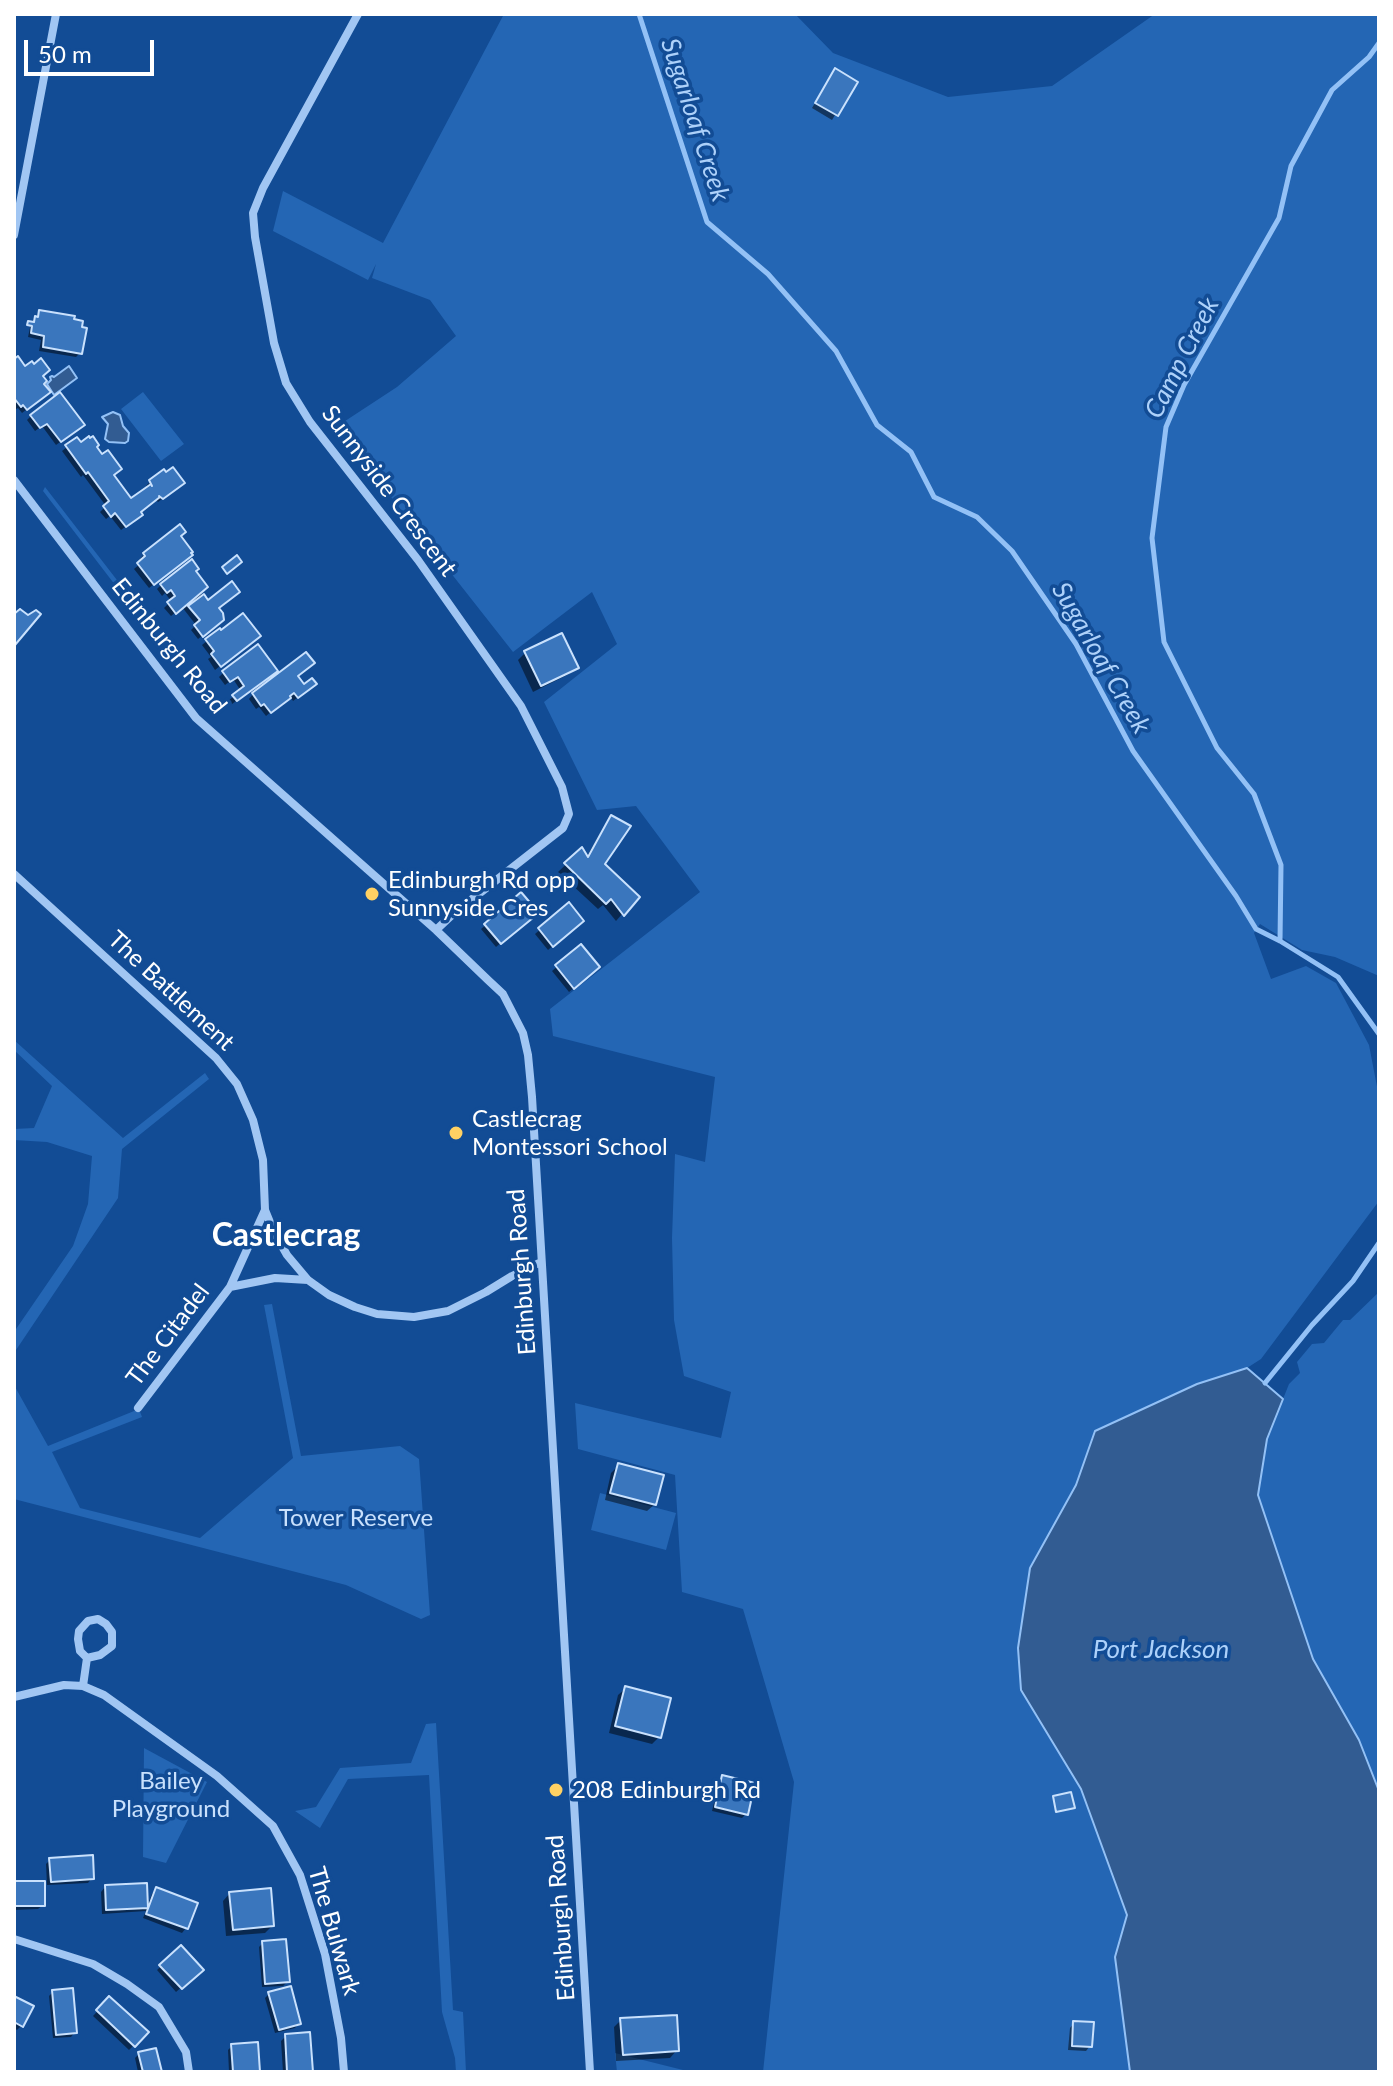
<!DOCTYPE html>
<style>
body{margin:0}
#map{position:relative;width:1393px;height:2086px;overflow:hidden;background:#124c95;font-family:Lato,sans-serif}
canvas{display:block}
.frame{position:absolute;inset:0;border:16px solid #fff;pointer-events:none}
.scale{position:absolute;left:24px;top:40px;width:130px;height:36px;box-sizing:border-box;border:4px solid #fff;border-top:0;padding-left:10px;font-size:24px;line-height:28px;white-space:nowrap;color:#fff;-webkit-text-stroke:6px #124c95;paint-order:stroke}
</style>
<div id="map">
<canvas width="1393" height="2086"></canvas>
<div class="frame"></div>
<div class="scale">50 m</div>
</div>
<script>
const ctx = document.querySelector('canvas').getContext('2d');
ctx.lineJoin = 'round';
function fill(path, color) { ctx.fillStyle = color; ctx.fill(path, 'evenodd'); }
const toPath = rows => new Path2D(rows.map(r => 'M' + r).join(''));
function stroke(path, color, width, dash) { ctx.strokeStyle = color; ctx.lineWidth = width; ctx.lineCap = dash ? 'butt' : 'round'; ctx.setLineDash(dash || []); ctx.stroke(path); }
function write(font, color, halo, rows, align = 'center') {
  ctx.font = font + ' Lato,sans-serif'; ctx.lineWidth = 7; ctx.setLineDash([]); ctx.textBaseline = 'middle'; ctx.strokeStyle = halo; ctx.fillStyle = color; for (const [text, x, y, turn = 0] of rows) {
    ctx.save(); ctx.translate(x, y); ctx.rotate((+turn || 0) * Math.PI / 180); ctx.textAlign = isNaN(turn) ? turn : align; if (halo) ctx.strokeText(text, 0, 0); ctx.fillText(text, 0, 0); ctx.restore();
  }
}
fill(toPath([
 [504,14,795,14,833,53,948,97,1052,86,1155,14,1379,14,1379,976,1335,957,1302,950,1260,924,1254,933,1271,979,1306,966,1336,983,1369,1045,1379,1097,1379,1201,1261,1359,1247,1368,1197,1384,1095,1431,1076,1485,1030,1568,1018,1648,1021,1690,1081,1789,1128,1915,1115,1957,1130,2072,763,2072,794,1782,743,1609,682,1592,675,1475,578,1449,575,1403,721,1438,731,1392,684,1376,674,1320,672,1238,675,1154,705,1162,715,1077,553,1036,550,1009,700,892,636,806,597,810,544,702,617,644,592,592,513,652,336,427,397,387,456,336,430,300,372,278,376,264,368,280,273,231,283,191,383,243],
 [143,392,184,444,161,461,121,409],
 [45,487,127,593,122,594,43,491],
 [14,1040,123,1138,205,1073,209,1079,122,1149,118,1198,14,1353,14,1332,73,1246,88,1204,92,1156,47,1142,14,1140,14,1129,34,1128,52,1086,14,1050],
 [1379,1292,1379,1791,1359,1740,1313,1659,1258,1495,1267,1439,1289,1384,1300,1373,1297,1362,1312,1344,1324,1343,1343,1320,1350,1320],
 [272,1304,301,1456,400,1446,419,1459,430,1615,421,1619,346,1585,14,1499,14,1385,48,1446,139,1409,142,1417,52,1452,80,1508,200,1538,293,1458,264,1305],
 [600,1493,676,1513,666,1550,591,1530],
 [436,1723,453,2010,463,2012,466,2072,456,2072,455,2058,442,2012,429,1775,348,1779,320,1828,295,1811,316,1807,340,1768,411,1763,426,1724],
 [144,1748,207,1782,166,1863,143,1857],
 [615,2053,691,2072,617,2072]
]), '#2466b4');
const water = toPath([
 [69,366,77,378,54,395,47,384,51,380,50,377,52,376,54,377,69,366],
 [113,412,120,415,123,426,129,433,128,441,125,443,109,442,105,439,108,424,102,417,113,412],
 [1247,1368,1283,1399,1267,1439,1258,1495,1313,1659,1359,1740,1379,1791,1379,2072,1130,2072,1115,1957,1127,1915,1081,1789,1021,1690,1018,1648,1030,1568,1076,1485,1095,1431,1197,1384,1247,1368]
]);
fill(water, '#325c92');
stroke(water, '#93c1f6', 2);
fill(toPath([
 [832,75,855,82,832,120,812,108],
 [40,312,80,353,76,357,39,351,41,340,28,337,31,323],
 [14,362,24,369,41,376,44,396,22,413,18,408,16,409,14,407],
 [31,416,78,429,56,445,42,426,35,431,27,420],
 [76,440,80,445,95,447,131,501,148,489,146,486,150,482,178,487,158,502,156,500,138,512,136,519,121,530,110,516,106,519,100,512,106,506,83,475,81,477,62,451],
 [179,536,186,559,149,588,134,569,142,562,140,559,144,554],
 [194,572,200,593,208,602,217,609,218,624,198,639,191,630,196,625,182,607,171,616,164,608,171,601,165,593,162,596,157,589,161,585],
 [219,631,254,640,215,670,208,659,211,657,202,645],
 [525,653,576,667,569,674,533,692,518,660],
 [224,672,271,675,232,704,229,700,241,691,233,679,225,685,219,677],
 [296,676,304,687,310,688,293,701,290,696,266,716,259,707,256,709,249,699,253,694],
 [612,818,603,864,637,897,616,921,603,905,598,909,558,872,581,850,586,858,605,825],
 [521,895,532,917,496,947,481,929],
 [568,905,577,925,548,950,535,934],
 [580,947,593,972,569,992,552,971],
 [618,1466,655,1504,647,1511,605,1500,611,1473],
 [626,1688,659,1737,652,1744,609,1733,618,1695],
 [723,1778,746,1814,742,1818,712,1811,719,1782],
 [50,1860,92,1878,88,1883,47,1885,46,1864],
 [14,1883,43,1905,38,1909,14,1910],
 [145,1885,146,1909,152,1894,156,1890,186,1928,182,1933,143,1918,146,1911,102,1914,101,1892,105,1887],
 [230,1893,272,1926,265,1933,226,1936,223,1901],
 [263,1943,288,1981,283,1986,262,1987,259,1947],
 [181,1948,201,1970,176,1992,157,1970],
 [53,1992,75,2032,71,2037,53,2038,49,1996],
 [269,1994,299,2023,295,2028,275,2033,265,1998],
 [14,1998,21,2026,17,2030,14,2028],
 [110,1998,146,2033,129,2050,93,2016],
 [621,2020,677,2050,670,2058,616,2061,614,2027],
 [1074,2023,1090,2046,1086,2051,1068,2050,1070,2028],
 [286,2036,310,2072,283,2072,281,2041],
 [232,2046,258,2072,229,2072,228,2050],
 [139,2054,159,2072,138,2072,135,2058]
]), '#0007');
stroke(toPath([
 [639,14,707,222,768,274,836,351,877,425,911,452,934,497,977,517,1012,551,1076,644,1133,751,1236,896,1256,929,1280,941,1338,977,1379,1034],
 [1280,941,1281,865,1254,794,1217,748,1164,642,1152,538,1166,427,1184,385,1279,218,1291,166,1332,90,1369,57,1379,43],
 [1265,1383,1312,1325,1353,1281,1379,1243]
]), '#93c1f6', 5);
const building = toPath([
 [835,68,858,82,838,116,815,103,835,68],
 [39,310,75,316,74,319,83,321,82,327,87,328,82,354,43,347,44,336,31,333,32,326,27,325,28,321,34,322,35,316,38,317,39,310],
 [18,356,25,366,32,361,34,364,41,358,50,370,43,376,47,381,44,384,51,392,27,410,23,405,21,407,14,398,14,359,18,356],
 [60,392,85,425,61,442,47,424,40,428,30,415,60,392],
 [89,436,90,438,93,436,99,445,97,447,102,454,108,450,122,469,114,475,131,498,151,484,152,486,149,480,164,469,166,472,173,467,185,483,163,499,159,496,160,497,141,512,143,515,126,527,115,513,111,517,103,506,109,501,88,472,86,474,65,445,77,437,81,442,89,436],
 [180,524,186,532,181,536,193,552,191,553,193,555,154,585,137,563,145,556,143,553,180,524],
 [237,555,242,562,227,574,222,567,237,555],
 [192,559,199,569,196,571,208,587,176,614,167,602,175,596,171,590,167,593,160,584,192,559],
 [232,581,240,592,219,608,223,613,224,620,203,637,194,625,200,620,188,606,204,594,208,600,232,581],
 [20,609,28,615,36,610,41,614,15,645,14,614,20,609],
 [243,613,261,636,221,667,211,654,214,651,205,639,220,628,221,630,243,613],
 [562,633,579,668,541,686,524,651,562,633],
 [258,644,278,671,237,701,232,695,244,686,238,677,230,682,222,671,258,644],
 [306,652,315,663,298,676,304,684,312,678,317,684,298,698,294,693,290,696,291,698,271,713,264,704,261,706,252,693,306,652],
 [611,815,631,826,605,864,640,897,624,916,611,899,606,904,564,863,582,847,588,857,611,815],
 [521,892,539,913,501,944,484,924,521,892],
 [569,902,584,921,553,947,538,928,569,902],
 [581,944,600,967,574,989,555,965,581,944],
 [618,1463,664,1475,656,1505,610,1493,618,1463],
 [625,1686,671,1698,661,1738,615,1726,625,1686],
 [722,1775,755,1783,748,1815,715,1807,722,1775],
 [1071,1792,1075,1808,1056,1812,1053,1796,1071,1792],
 [93,1855,94,1879,51,1882,49,1858,93,1855],
 [14,1881,45,1881,45,1906,14,1906,14,1881],
 [147,1883,148,1908,106,1910,105,1885,147,1883],
 [156,1887,198,1903,188,1929,146,1914,156,1887],
 [271,1888,274,1926,233,1930,229,1892,271,1888],
 [286,1939,290,1982,265,1984,262,1941,286,1939],
 [181,1945,204,1970,182,1989,159,1965,181,1945],
 [291,1986,301,2024,279,2030,268,1992,291,1986],
 [73,1988,77,2033,56,2035,52,1990,73,1988],
 [14,1996,34,2006,23,2027,14,2022,14,1996],
 [109,1996,149,2032,135,2047,96,2010,109,1996],
 [677,2015,679,2051,623,2055,620,2018,677,2015],
 [1073,2021,1094,2022,1092,2047,1072,2046,1073,2021],
 [310,2032,313,2072,287,2072,285,2034,310,2032],
 [258,2042,260,2072,233,2072,231,2044,258,2042],
 [156,2048,162,2072,143,2072,138,2052,156,2048]
]);
fill(building, '#3a76bd');
stroke(building, '#c9e1fd', 2);
stroke(toPath([
 [358,14,263,188,253,213,255,237,274,343,286,383,310,422,418,560,521,706,562,787,569,814,563,828,453,914,436,930],
 [14,235,56,14],
 [14,480,196,718,436,930,488,980,503,994,523,1033,528,1055,532,1097,590,2072],
 [14,874,216,1058,237,1084,253,1120,263,1160,265,1210,274,1232,287,1255,308,1280],
 [230,1287,265,1210],
 [138,1408,230,1287,275,1278,308,1280,329,1295,355,1307,377,1314,414,1317,448,1311,486,1292,512,1276,541,1262],
 [83,1686,87,1658,80,1651,78,1639,79,1631,88,1621,98,1619,106,1624,112,1632,112,1646,100,1655,87,1658],
 [14,1697,64,1685,83,1686,104,1695,217,1776,273,1826,300,1875,325,1954,341,2038,344,2072],
 [14,1939,93,1964,127,1984,159,2007,186,2052,189,2072]
]), '#a1c6f3', 8);
for (const [x, y, r, color] of [
 [372,894,8,"#ffd163"],
 [456,1133,8,"#ffd163"],
 [556,1790,8,"#ffd163"]
]) { const dot = new Path2D(); dot.arc(x, y, r, 0, 2 * Math.PI); ctx.fillStyle = color; ctx.fill(dot); stroke(dot, '#124c95', 3); }
write('24px', '#fff', '#124c95', [
 ["Sunnyside Crescent",389,491,53],
 ["Edinburgh Road",169,646,51],
 ["The Battlement",171,991,43],
 ["Edinburgh Road",522,1272,-94],
 ["The Citadel",168,1335,-53],
 ["Edinburgh Road",561,1918,-94],
 ["The Bulwark",334,1931,74]
]);
write('24px', '#fff', '#124c95', [
 ["Edinburgh Rd opp",388,880],
 ["Sunnyside Cres",388,908],
 ["Castlecrag",472,1119],
 ["Montessori School",472,1147],
 ["208 Edinburgh Rd",572,1790]
], 'left');
write('24px', '#c9e1fd', '#124c95', [
 ["Tower Reserve",356,1518],
 ["Bailey",171,1781],
 ["Playground",171,1809]
]);
write('italic 26px', '#add1fa', '#124c95', [
 ["Sugarloaf Creek",695,120,72],
 ["Camp Creek",1182,358,-63],
 ["Sugarloaf Creek",1101,658,60],
 ["Port Jackson",1161,1650]
]);
write('bold 32px', '#fff', '#124c95', [
 ["Castlecrag",286,1236]
]);
</script>
